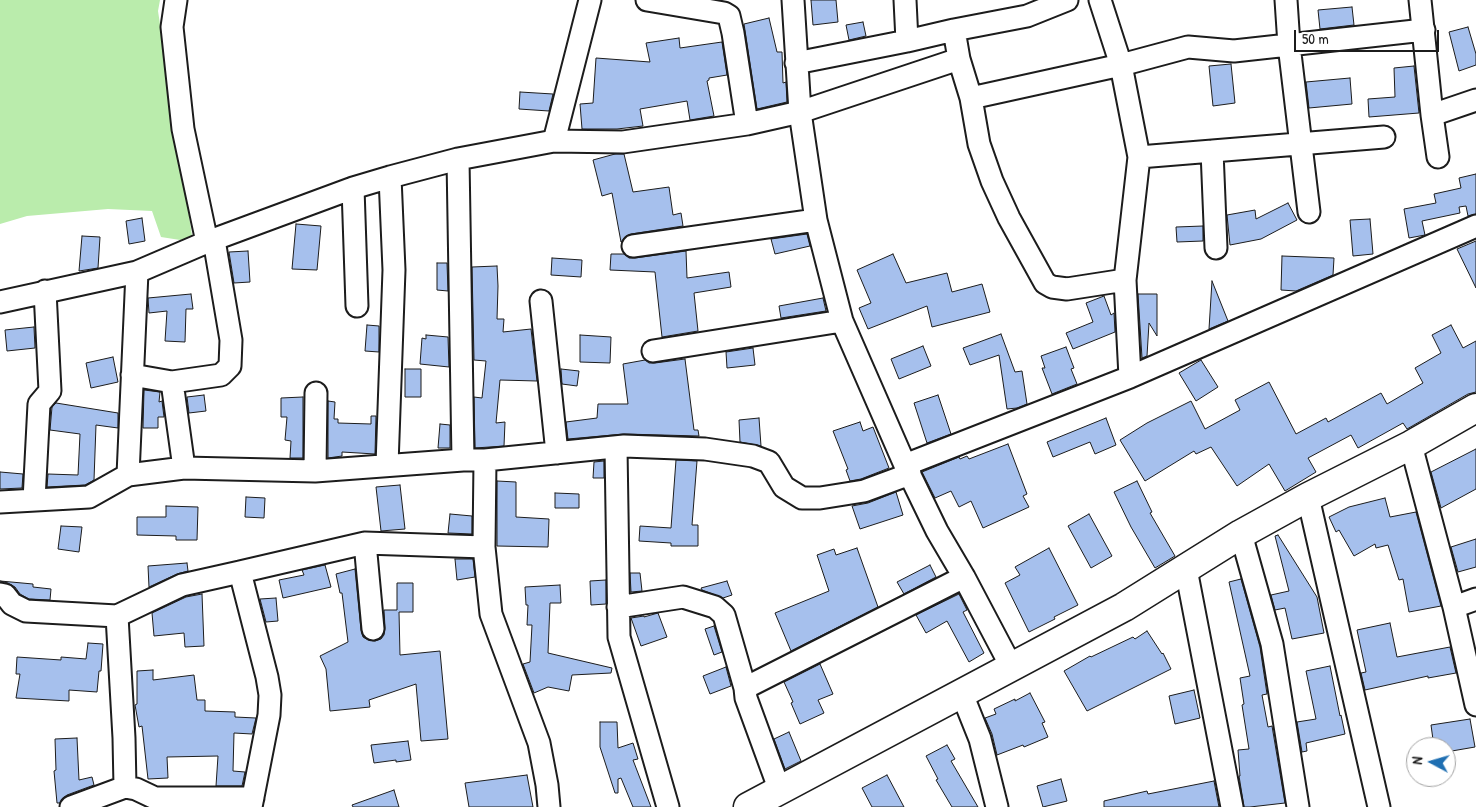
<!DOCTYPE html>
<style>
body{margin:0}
#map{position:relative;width:1476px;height:807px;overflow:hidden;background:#fff;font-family:"Patrick Hand",sans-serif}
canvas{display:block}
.north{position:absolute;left:1406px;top:737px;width:50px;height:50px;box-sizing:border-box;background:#fff;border:1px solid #a4a4a4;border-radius:50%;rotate:276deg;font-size:14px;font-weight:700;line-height:20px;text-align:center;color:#1c1c1c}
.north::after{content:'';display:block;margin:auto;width:18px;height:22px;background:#1f6fb2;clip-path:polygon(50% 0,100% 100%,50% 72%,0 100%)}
.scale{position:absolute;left:1294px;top:30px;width:145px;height:22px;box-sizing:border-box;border:2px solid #1c1c1c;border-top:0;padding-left:6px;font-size:15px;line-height:18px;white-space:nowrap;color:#1c1c1c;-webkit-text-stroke:4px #fff;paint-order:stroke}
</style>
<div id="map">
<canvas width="1476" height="807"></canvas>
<div class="north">N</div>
<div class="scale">50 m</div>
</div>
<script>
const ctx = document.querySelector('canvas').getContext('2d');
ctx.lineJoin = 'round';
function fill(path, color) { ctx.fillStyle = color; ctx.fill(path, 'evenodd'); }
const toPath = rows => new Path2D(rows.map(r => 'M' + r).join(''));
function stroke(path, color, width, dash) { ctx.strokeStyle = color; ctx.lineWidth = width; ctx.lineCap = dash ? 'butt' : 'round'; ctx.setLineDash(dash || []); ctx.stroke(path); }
fill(toPath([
 [0,0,160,0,158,11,193,242,161,237,152,211,108,209,27,216,0,224]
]), '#baecac');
const building = toPath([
 [811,0,836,0,838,22,813,25,811,0],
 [1352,7,1354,25,1320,29,1318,10,1352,7],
 [769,18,777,52,782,52,783,83,786,82,787,102,757,109,744,24,769,18],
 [863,22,866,36,849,40,846,25,863,22],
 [1468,27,1476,54,1476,65,1459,71,1449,32,1468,27],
 [679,38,680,48,722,42,727,75,709,78,709,80,707,81,714,116,690,120,687,101,640,109,643,126,617,129,582,129,580,104,593,103,596,58,650,62,646,43,679,38],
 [1231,64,1235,103,1213,106,1209,66,1231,64],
 [1414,66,1419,113,1369,117,1368,99,1395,97,1394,68,1414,66],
 [1350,78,1352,104,1309,108,1306,82,1350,78],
 [520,92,553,94,549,111,519,109,520,92],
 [615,154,624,154,633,192,669,187,673,215,681,213,683,226,631,234,625,237,621,242,612,193,602,196,593,160,615,154],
 [1476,174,1476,214,1468,216,1466,206,1459,207,1460,213,1422,221,1425,235,1409,238,1404,209,1436,203,1434,194,1461,188,1459,178,1476,174],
 [1288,203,1297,220,1261,239,1230,245,1227,215,1255,210,1256,219,1288,203],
 [142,218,145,241,129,244,126,221,142,218],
 [1370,219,1373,254,1353,256,1350,220,1370,219],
 [296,224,321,226,317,270,292,269,296,224],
 [1203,226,1203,241,1177,242,1176,227,1203,226],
 [807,234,810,246,775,254,771,239,807,234],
 [82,236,100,237,98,268,79,271,82,236],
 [1476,241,1476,288,1457,249,1476,241],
 [248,251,250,282,234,283,229,252,248,251],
 [686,251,687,278,729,272,731,287,694,293,698,331,662,337,655,272,610,270,611,254,624,254,629,258,635,258,686,251],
 [893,254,906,283,947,273,952,292,982,284,990,312,932,327,927,306,868,329,859,308,871,303,857,270,893,254],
 [1282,256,1334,258,1333,275,1296,291,1281,290,1282,256],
 [552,258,582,260,581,277,551,275,552,258],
 [437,263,447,263,448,291,437,290,437,263],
 [497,266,498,286,497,319,504,319,503,332,531,329,537,381,500,380,496,423,505,422,504,446,475,448,474,397,482,398,486,361,474,360,472,267,497,266],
 [1212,281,1228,321,1209,329,1212,281],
 [191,294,193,309,186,309,185,342,165,341,167,311,149,313,148,298,191,294],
 [1138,294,1157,294,1157,336,1149,323,1147,356,1142,358,1138,294],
 [1104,296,1111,315,1114,313,1115,332,1073,349,1066,333,1093,322,1086,303,1104,296],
 [823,298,826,311,781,318,779,306,823,298],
 [367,325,379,326,379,352,365,351,367,325],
 [1451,325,1463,348,1476,341,1476,392,1468,394,1407,429,1403,423,1358,448,1351,435,1308,458,1316,472,1285,491,1269,464,1237,486,1211,447,1196,454,1194,451,1145,481,1120,440,1147,423,1191,401,1205,429,1240,410,1235,400,1269,382,1296,434,1326,418,1328,422,1381,393,1387,404,1423,383,1415,368,1441,353,1432,335,1451,325],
 [34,327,35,348,7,351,5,330,34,327],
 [1001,334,1015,372,1022,371,1027,404,1017,408,1007,409,999,355,970,365,963,348,1001,334],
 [426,335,448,337,449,367,420,364,422,338,426,339,426,335],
 [580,335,611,337,610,363,580,362,580,335],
 [923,346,931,366,899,379,891,359,923,346],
 [1066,347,1074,368,1071,369,1077,384,1052,394,1042,368,1045,368,1041,356,1066,347],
 [753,348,755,365,727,368,726,352,753,348],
 [113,357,118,382,91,388,86,363,113,357],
 [685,359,694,430,698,430,699,436,624,434,568,439,566,422,597,418,598,404,628,404,623,364,645,360,649,363,655,363,685,359],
 [1201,360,1218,387,1196,401,1179,373,1201,360],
 [405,369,421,369,421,397,405,397,405,369],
 [561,369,579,371,577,386,562,384,561,369],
 [144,390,160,392,159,402,162,401,164,417,158,417,158,428,143,428,144,390],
 [204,395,206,411,189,413,187,397,204,395],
 [938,395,951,434,927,443,914,403,938,395],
 [303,397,303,458,290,458,291,441,285,440,287,417,281,417,281,398,303,397],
 [328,401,335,402,334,419,338,419,338,423,371,424,371,416,376,416,375,454,342,452,342,456,328,458,328,401],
 [56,403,118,413,118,428,96,425,94,480,85,485,47,487,48,474,78,475,80,434,50,430,52,407,56,403],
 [759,418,761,446,740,442,739,420,759,418],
 [1106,418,1116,445,1095,454,1090,442,1053,457,1047,442,1106,418],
 [860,422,863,431,873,427,889,468,861,479,850,481,846,470,848,469,833,431,860,422],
 [440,424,450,425,450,448,438,448,440,424],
 [1008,444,1027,494,1023,496,1029,507,983,528,971,501,959,507,951,491,935,498,922,472,959,457,960,459,967,456,969,459,1008,444],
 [1476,449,1476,489,1441,508,1431,472,1476,449],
 [676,460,697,461,692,525,698,525,698,546,671,546,671,543,639,541,640,526,671,528,676,460],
 [604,461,604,478,593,478,594,462,604,461],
 [0,472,23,474,22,488,0,489,0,472],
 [497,481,516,482,516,517,549,519,548,547,497,546,497,481],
 [1137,481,1152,512,1150,513,1175,556,1155,568,1131,527,1114,492,1137,481],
 [400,485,405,529,381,531,376,487,400,485],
 [896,492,903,515,860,529,852,506,868,503,896,492],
 [555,493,579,494,579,508,555,508,555,493],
 [246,497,265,498,264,518,245,517,246,497],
 [1385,498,1390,517,1416,512,1441,606,1409,612,1403,579,1399,580,1388,545,1376,548,1375,544,1354,556,1339,530,1336,532,1329,517,1349,507,1385,498],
 [166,506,198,507,197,540,176,540,176,536,137,535,137,517,166,517,166,506],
 [450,514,472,516,472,534,448,533,450,514],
 [1089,514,1112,556,1091,568,1068,526,1089,514],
 [61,526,82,527,79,552,58,549,61,526],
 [1278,535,1317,597,1324,633,1292,639,1285,608,1275,610,1271,595,1289,591,1275,536,1278,535],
 [1476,539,1476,567,1458,572,1451,547,1476,539],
 [857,548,878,607,791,651,775,613,829,591,817,555,834,549,836,555,857,548],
 [1049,548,1078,605,1054,617,1055,619,1029,632,1005,583,1020,575,1015,567,1049,548],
 [455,559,473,559,475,577,457,580,455,559],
 [187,563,188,571,177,574,149,587,148,566,187,563],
 [325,565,331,587,283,598,279,580,304,575,302,570,325,565],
 [930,565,936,577,904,594,897,582,930,565],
 [355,569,361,630,363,637,368,640,375,641,381,639,384,635,385,628,384,610,397,610,397,583,413,583,413,612,399,612,400,655,440,651,448,739,421,741,416,684,369,700,370,707,330,711,326,669,320,656,348,642,342,593,340,593,336,574,355,569],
 [630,573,640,573,642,591,631,592,630,573],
 [1241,579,1260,647,1267,694,1262,695,1268,727,1272,726,1285,803,1250,807,1244,807,1239,776,1240,776,1238,750,1249,749,1242,705,1244,704,1240,678,1250,676,1229,582,1241,579],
 [606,580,606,604,591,605,590,581,606,580],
 [0,581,33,584,33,587,51,589,50,600,29,599,20,594,15,587,8,583,0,581],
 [727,581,732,595,723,598,702,590,701,588,727,581],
 [560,585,561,603,550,603,548,653,612,668,611,673,572,675,569,691,548,687,534,693,523,664,530,662,532,625,527,625,528,605,526,605,525,587,560,585],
 [202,594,204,646,185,647,184,633,154,636,152,613,186,597,202,594],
 [959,594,967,610,963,612,984,653,969,662,947,621,926,633,916,615,959,594],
 [276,598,278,621,266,622,260,599,276,598],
 [658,613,667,637,641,646,631,618,644,616,644,617,658,613],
 [1390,623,1397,657,1450,647,1456,673,1428,678,1428,676,1365,690,1361,673,1366,672,1357,630,1390,623],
 [714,626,722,652,714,655,705,629,714,626],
 [1147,631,1162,654,1163,653,1171,669,1087,711,1064,671,1090,656,1091,657,1133,637,1135,639,1147,631],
 [88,643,103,644,101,671,99,671,97,692,69,690,69,701,16,698,20,674,16,674,17,657,61,660,61,657,86,659,88,643],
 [820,664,833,694,818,700,824,713,800,724,791,703,793,702,784,682,820,664],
 [1330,666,1340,716,1341,715,1345,734,1306,743,1307,751,1302,752,1297,722,1316,719,1306,671,1330,666],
 [726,667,731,686,710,694,703,676,726,667],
 [153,670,153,680,194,675,197,700,205,700,205,711,235,712,235,717,256,718,252,734,234,733,233,771,245,772,242,786,216,786,218,756,167,757,168,778,148,779,142,726,139,727,135,705,137,704,137,671,153,670],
 [1194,690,1200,718,1175,724,1169,696,1194,690],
 [1030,693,1045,722,1042,723,1048,737,1024,747,1023,745,997,755,992,734,985,718,996,714,994,709,1015,699,1015,701,1030,693],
 [1470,719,1475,747,1446,752,1446,747,1434,747,1431,725,1470,719],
 [600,722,617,722,618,748,633,743,638,759,633,760,651,807,633,807,621,778,618,779,618,793,615,793,600,747,600,722],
 [789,732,801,761,785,769,774,739,789,732],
 [77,738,79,780,92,777,94,785,67,795,62,799,60,803,57,803,54,771,56,770,55,739,77,738],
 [408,741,411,760,396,762,396,760,374,763,371,745,408,741],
 [947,745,955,759,951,761,978,807,952,807,936,780,938,779,926,756,947,745],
 [527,775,533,807,469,807,465,783,527,775],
 [887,775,904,807,872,807,862,788,887,775],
 [1061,779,1067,801,1043,807,1037,786,1061,779],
 [1214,781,1219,807,1104,807,1104,801,1147,791,1148,794,1214,781],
 [394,790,399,807,353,807,352,805,394,790]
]);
fill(building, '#a6c0ed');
stroke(building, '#1c1c1c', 1);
const street = toPath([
 [176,0,172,27,183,129,207,242],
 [647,0,724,13,729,16,733,33,747,124],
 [793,0,800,112,816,220,842,321,905,465,937,531,964,577,1012,668],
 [905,0,907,41],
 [1100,0,1121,65,1139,157,1125,280,1130,377],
 [1286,0,1289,45,1309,212],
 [1420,0,1432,115,1438,157],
 [959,59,971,98,979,144,992,181,1009,218,1045,283,1052,287,1067,289,1125,280],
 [796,63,907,41,954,30],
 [971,98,1121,65,1188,47,1234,51,1424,30],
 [1432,115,1476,100],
 [554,141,590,0],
 [1212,151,1216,248],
 [1139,157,1384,137],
 [458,159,463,460,485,460,484,547,491,614,539,743,547,785,549,807],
 [353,188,357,306],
 [633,246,816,220],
 [137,272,128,475,184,468,315,471,463,460],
 [541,301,557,453],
 [0,302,137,272,207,242,353,188,390,177,458,159,554,141,623,142,747,124,800,112,959,59,954,30,1027,16,1067,0],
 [653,351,842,321],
 [132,375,172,382,221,375,230,366,231,340,214,240],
 [172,382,184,468],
 [1411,445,1454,607,1476,705],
 [616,448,619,637,668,807],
 [485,460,624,446,705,449,753,456,769,462,784,487,802,498,820,498,864,491,910,474],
 [387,465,394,270,390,177],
 [905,465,1130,377,1476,226],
 [315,471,316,393],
 [1308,497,1379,807],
 [34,500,39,404,50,391,45,291],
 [0,502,89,497,128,475],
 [1241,534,1272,644,1298,807],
 [365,543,373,629],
 [1186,569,1232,807],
 [0,594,5,595,12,604,26,611,117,616,182,585,240,572],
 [618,607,683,597,715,607,724,615,745,688],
 [1454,607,1476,599],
 [117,616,124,738,125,787],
 [962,694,980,739,997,807],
 [780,791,746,698,745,688,964,577],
 [71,807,125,787,136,789,155,798,253,798],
 [251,807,269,715,270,695,267,677,240,572,365,543,484,547]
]);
const secondary = toPath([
 [748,807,1124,607,1241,534,1308,497,1411,445,1476,408]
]);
stroke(street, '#1c1c1c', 25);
stroke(secondary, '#1c1c1c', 31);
stroke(street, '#fff', 21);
stroke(secondary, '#fff', 28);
</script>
